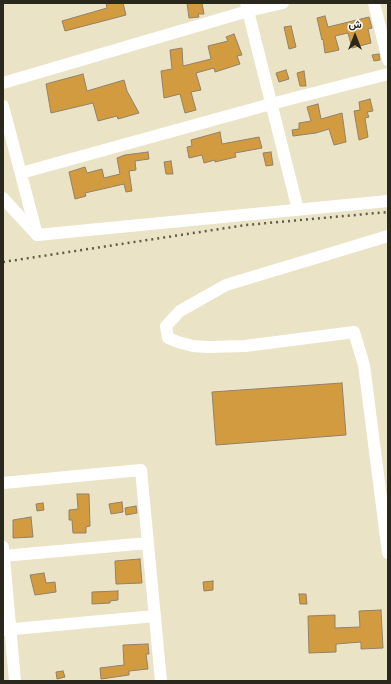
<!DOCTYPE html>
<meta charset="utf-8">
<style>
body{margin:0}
#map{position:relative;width:391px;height:684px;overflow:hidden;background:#eae3c6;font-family:"DM Sans",Vazirmatn,sans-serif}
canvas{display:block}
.frame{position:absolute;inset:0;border:4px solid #2a271c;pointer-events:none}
.north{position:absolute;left:335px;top:16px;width:40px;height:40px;-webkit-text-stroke:3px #fff;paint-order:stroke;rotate:0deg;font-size:11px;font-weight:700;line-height:16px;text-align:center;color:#2a271c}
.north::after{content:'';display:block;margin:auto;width:14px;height:18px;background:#2a271c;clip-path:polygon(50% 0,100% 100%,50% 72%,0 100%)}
</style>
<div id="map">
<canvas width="391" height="684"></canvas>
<div class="frame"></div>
<div class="north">ش</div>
</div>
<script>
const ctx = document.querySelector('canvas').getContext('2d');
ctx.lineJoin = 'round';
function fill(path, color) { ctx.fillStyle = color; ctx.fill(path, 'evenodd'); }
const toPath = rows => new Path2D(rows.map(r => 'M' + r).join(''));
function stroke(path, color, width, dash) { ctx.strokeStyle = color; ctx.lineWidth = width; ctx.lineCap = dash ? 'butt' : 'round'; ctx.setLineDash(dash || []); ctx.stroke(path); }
const building = toPath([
 [106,3,123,3,126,15,65,31,62,21,107,8,106,3],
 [187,3,202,3,204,14,198,14,199,17,189,18,187,3],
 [325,16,328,27,369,17,372,28,368,29,371,43,352,48,348,33,335,36,339,50,325,53,323,39,322,40,317,18,325,16],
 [291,26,296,47,289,49,284,27,291,26],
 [234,34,242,55,237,56,240,64,215,72,214,68,196,73,201,90,191,92,196,110,185,113,180,94,164,98,161,71,172,69,170,50,182,48,183,66,211,59,208,46,228,41,226,37,234,34],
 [379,54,380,60,374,61,372,55,379,54],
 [286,70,289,79,279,82,276,73,286,70],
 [304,71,306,86,300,86,297,73,304,71],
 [83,74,87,91,124,80,127,91,139,113,118,119,117,116,98,121,93,103,51,113,46,84,83,74],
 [370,99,373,111,367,112,369,117,365,118,368,137,359,140,354,111,360,110,359,102,370,99],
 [318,104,321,119,342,113,346,142,334,145,329,129,316,133,293,136,292,130,299,129,299,123,311,121,307,107,318,104],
 [220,132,222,144,259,137,262,148,235,153,236,157,215,162,215,160,204,163,202,155,189,158,187,147,192,146,191,140,220,132],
 [148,152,149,159,135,161,136,170,129,171,132,191,126,192,124,184,85,193,86,196,75,199,69,172,85,167,87,173,102,169,104,178,120,174,117,158,125,155,148,152],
 [271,152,273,165,266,166,263,153,271,152],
 [171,161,173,174,166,174,164,162,171,161],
 [342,383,346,435,216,445,212,392,342,383],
 [77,494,89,494,90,526,86,527,86,533,73,533,72,520,69,520,69,510,78,509,77,494],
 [122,502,123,512,111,514,109,504,122,502],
 [43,503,44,510,37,511,36,504,43,503],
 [136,506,137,513,126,515,125,508,136,506],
 [31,517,33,537,13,538,13,520,31,517],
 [140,559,142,583,116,584,115,561,140,559],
 [44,573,46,583,55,582,56,592,35,595,30,575,44,573],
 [213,581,213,590,204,591,203,582,213,581],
 [118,591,118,600,110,601,110,603,92,604,92,592,118,591],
 [299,594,306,594,307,604,300,604,299,594],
 [381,610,383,648,361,649,361,642,336,644,336,652,309,653,308,616,335,615,335,628,360,627,359,611,381,610],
 [148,644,149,654,146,654,148,669,129,671,129,675,101,679,100,668,124,665,123,645,148,644],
 [63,671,65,677,57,679,56,672,63,671]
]);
fill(building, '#d39b3f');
stroke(building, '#928169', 1);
stroke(toPath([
 [246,3,298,210],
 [374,3,388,60],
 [3,83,248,11,283,3],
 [3,106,37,235],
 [21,173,271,104,388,74],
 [3,198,36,234],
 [37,235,388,201],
 [388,236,226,285,180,311,166,326,168,338,178,342,193,346,207,347,245,346,354,332,364,365,388,553],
 [3,483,141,470,161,681],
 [3,547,15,681],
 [3,556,148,543],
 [3,630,155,616]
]), '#fff', 12);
stroke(toPath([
 [3,262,246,225,388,212]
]), '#605c4c', 2.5, [2, 4]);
</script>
